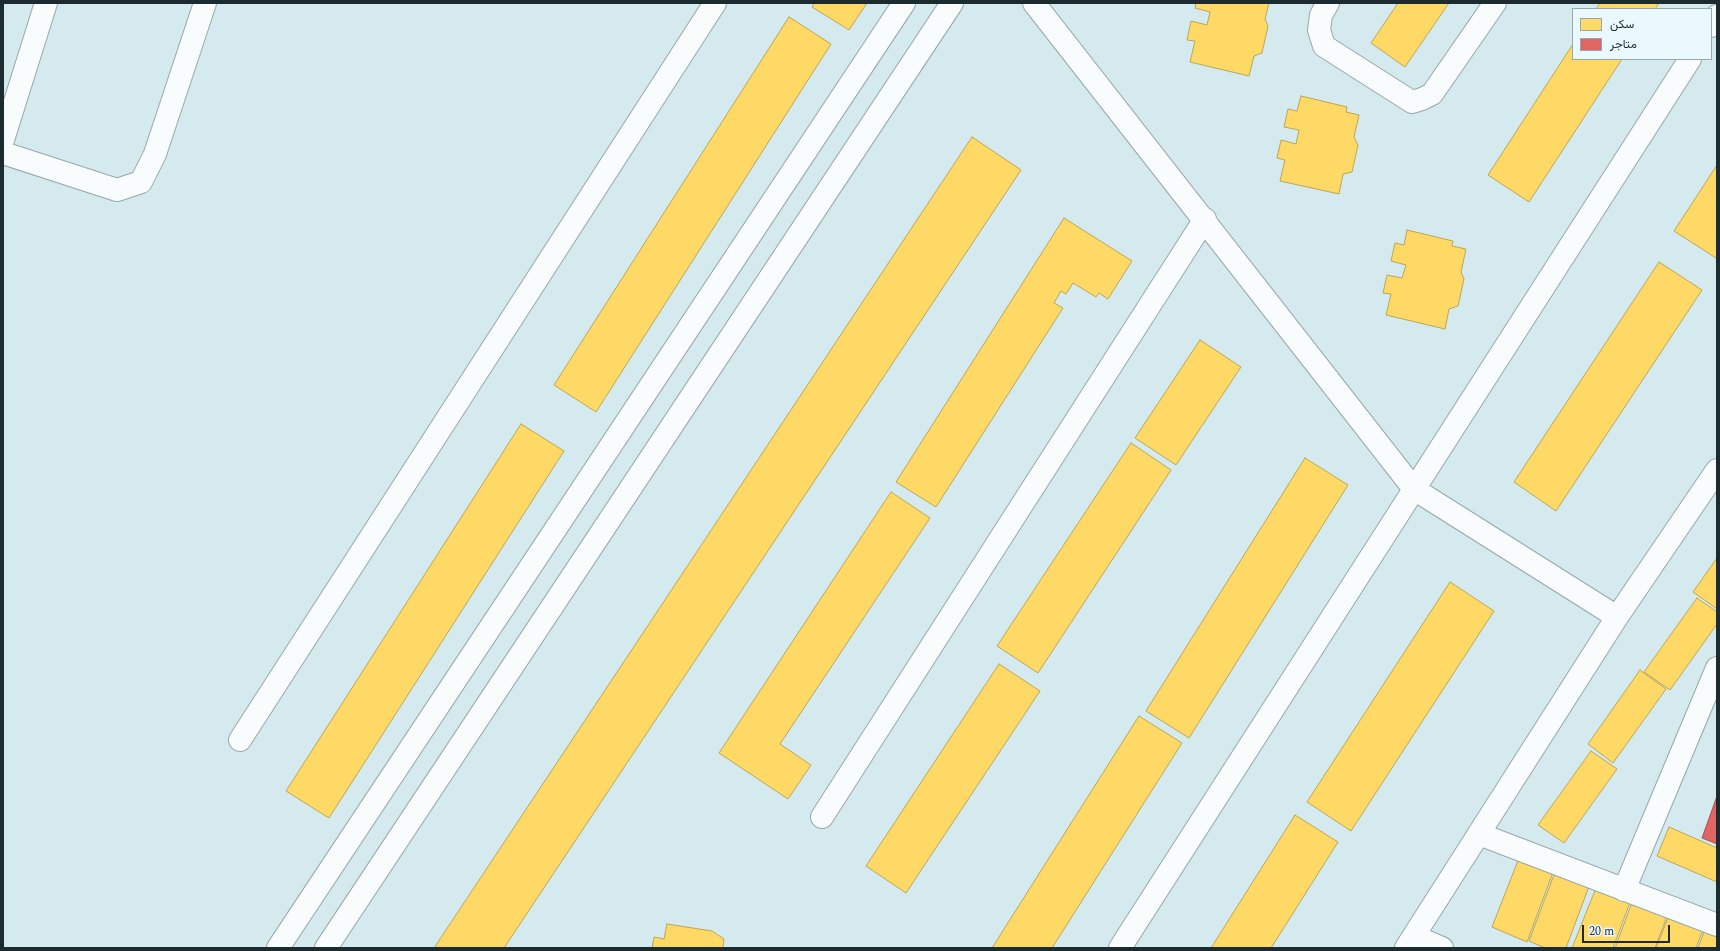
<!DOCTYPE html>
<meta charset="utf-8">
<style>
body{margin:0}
#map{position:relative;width:1720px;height:951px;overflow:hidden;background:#d5eaef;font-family:Spectral,Vazirmatn,serif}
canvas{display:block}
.frame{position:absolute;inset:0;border:4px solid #1c2b2f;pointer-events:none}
.legend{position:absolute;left:1572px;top:8px;width:140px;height:52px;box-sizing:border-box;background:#eaf9fd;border:1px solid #98a7ab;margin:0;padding:5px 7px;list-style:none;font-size:12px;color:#1c2b2f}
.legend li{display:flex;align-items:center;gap:8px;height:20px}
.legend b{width:20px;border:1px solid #98a7ab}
.scale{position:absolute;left:1582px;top:925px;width:88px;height:18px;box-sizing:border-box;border:2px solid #1c2b2f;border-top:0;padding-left:5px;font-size:12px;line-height:14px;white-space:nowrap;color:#1c2b2f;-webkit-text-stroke:3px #eaf9fd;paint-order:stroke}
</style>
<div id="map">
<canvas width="1720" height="951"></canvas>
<div class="frame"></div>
<ul class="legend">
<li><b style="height:11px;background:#ffd966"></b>سكن</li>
<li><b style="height:11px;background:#e06666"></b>متاجر</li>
</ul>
<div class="scale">20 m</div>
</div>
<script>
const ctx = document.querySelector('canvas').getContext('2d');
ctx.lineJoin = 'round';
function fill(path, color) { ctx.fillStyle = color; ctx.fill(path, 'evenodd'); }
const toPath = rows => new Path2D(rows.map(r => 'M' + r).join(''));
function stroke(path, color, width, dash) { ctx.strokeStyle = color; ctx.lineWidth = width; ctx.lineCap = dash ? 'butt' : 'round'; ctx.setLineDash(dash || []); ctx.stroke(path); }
const homes = toPath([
 [814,3,867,3,849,30,812,7,814,3],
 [1196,3,1269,3,1265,19,1268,26,1262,53,1254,56,1249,76,1190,62,1195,41,1187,40,1191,21,1207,25,1210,12,1195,8,1196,3],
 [1398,3,1449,3,1405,67,1371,43,1398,3],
 [1600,3,1659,3,1655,9,1596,9,1600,3],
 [789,17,831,44,596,412,554,385,789,17],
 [1573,44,1573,59,1622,59,1529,202,1488,175,1573,44],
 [1301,96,1347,107,1346,112,1359,115,1354,137,1358,145,1352,172,1343,174,1339,194,1280,181,1285,160,1277,158,1281,140,1296,144,1299,130,1284,127,1288,109,1297,111,1301,96],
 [972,137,1021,170,504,948,434,948,972,137],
 [1717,165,1717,258,1716,258,1674,231,1717,165],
 [1064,218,1132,261,1108,299,1099,293,1096,297,1073,283,1066,294,1061,291,1054,303,1063,308,936,507,896,482,1064,218],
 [1407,230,1453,241,1452,246,1466,249,1461,272,1464,279,1458,306,1449,309,1445,329,1386,315,1391,294,1383,293,1387,275,1402,278,1406,265,1391,261,1395,243,1404,245,1407,230],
 [1659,262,1702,290,1556,511,1514,482,1659,262],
 [1200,340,1241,367,1176,465,1135,438,1200,340],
 [521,424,564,451,329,818,286,791,521,424],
 [1131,443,1171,470,1038,673,997,646,1131,443],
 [1305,458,1348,485,1189,738,1146,711,1305,458],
 [891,492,930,518,780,744,811,765,788,799,719,753,891,492],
 [1717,558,1717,609,1693,592,1717,558],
 [1450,582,1494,611,1351,831,1307,802,1450,582],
 [1697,598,1717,612,1717,624,1670,690,1644,672,1697,598],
 [999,664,1040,691,906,893,866,866,999,664],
 [1640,670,1666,689,1613,763,1588,744,1640,670],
 [1139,716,1182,743,1052,948,992,948,1139,716],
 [1591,751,1617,769,1564,843,1538,825,1591,751],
 [1295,815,1338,842,1271,948,1211,948,1295,815],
 [1669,827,1717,848,1717,882,1657,856,1669,827],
 [1521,853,1555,867,1527,942,1492,927,1521,853],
 [1557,867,1591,881,1566,948,1545,948,1529,941,1557,867],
 [1598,883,1632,897,1613,948,1572,948,1598,883],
 [1634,897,1669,911,1655,948,1615,948,1634,897],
 [1670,913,1704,927,1696,948,1656,948,1670,913],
 [667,924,712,931,724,939,723,948,652,948,654,937,664,939,667,924],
 [1706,927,1717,931,1717,948,1698,948,1706,927]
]);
fill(homes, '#ffd966');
stroke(homes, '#bba556', 1);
const shops = toPath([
 [1717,796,1717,844,1702,838,1717,796]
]);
fill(shops, '#e06666');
stroke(shops, '#a55456', 1);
const street = toPath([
 [1034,3,1414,489,1617,617],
 [1328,3,1321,15,1319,30,1324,46,1412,102,1422,99,1432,94,1495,3],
 [1711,26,1717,16],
 [3,140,46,3],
 [3,153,117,190,141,182,155,154,205,3],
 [240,740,715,3],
 [822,817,1205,219],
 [1479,834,1717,925],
 [1624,890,1717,668],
 [1414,936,1442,948],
 [1120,948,1690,59],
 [1406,948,1617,617,1717,470]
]);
const secondary = toPath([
 [278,948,904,3],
 [326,948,952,3]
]);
stroke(street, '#97a7ab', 24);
stroke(secondary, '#97a7ab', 24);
stroke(street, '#f9fcfd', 22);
stroke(secondary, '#f9fcfd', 22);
</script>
